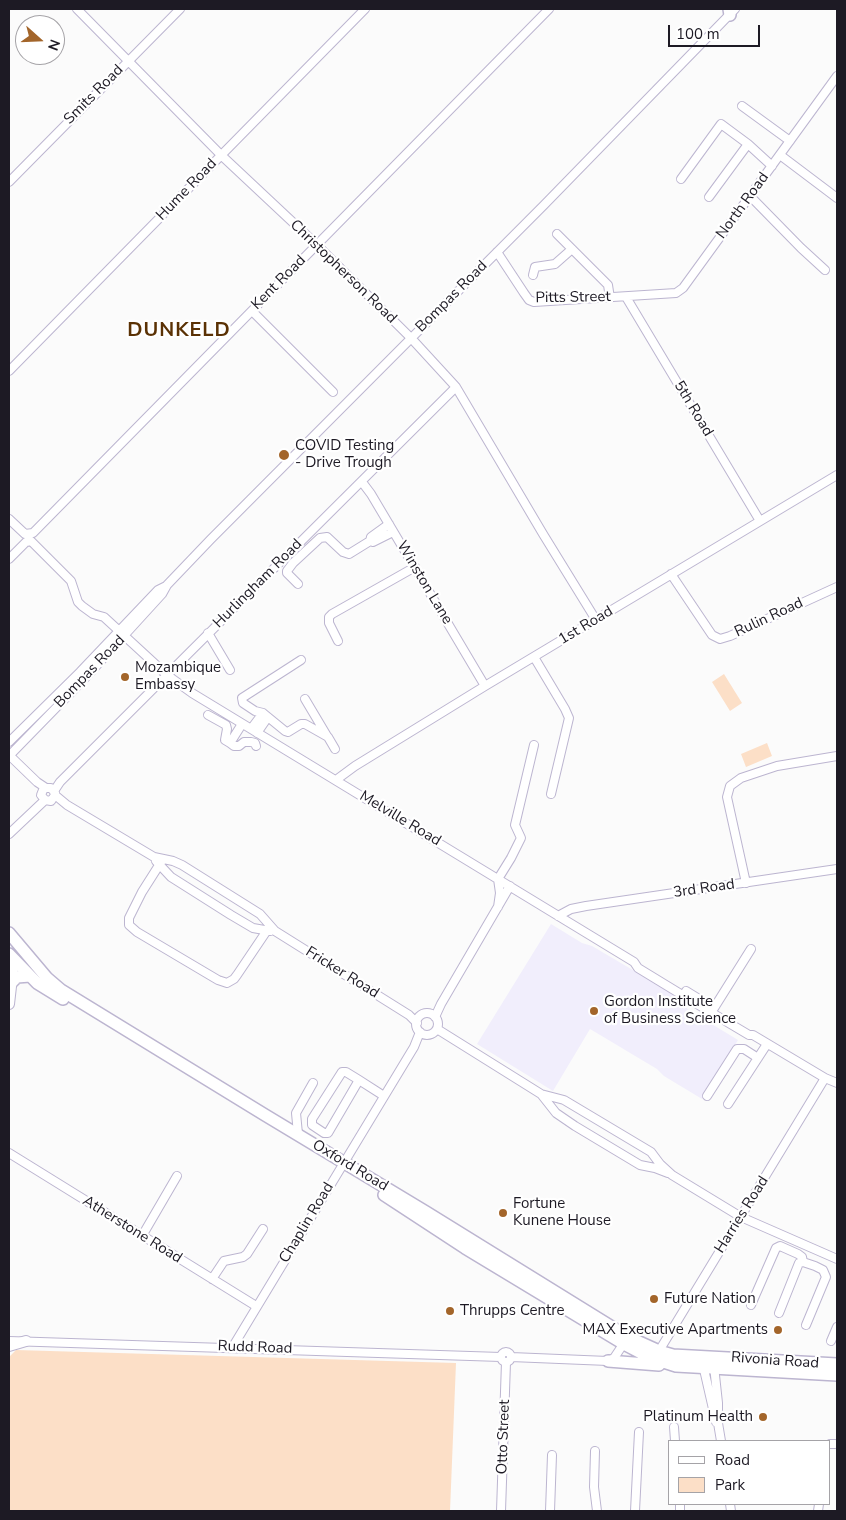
<!DOCTYPE html>
<style>
body{margin:0}
#map{position:relative;width:846px;height:1520px;overflow:hidden;background:#fbfbfb;font-family:"Nunito Sans",sans-serif}
canvas{display:block}
.frame{position:absolute;inset:0;border:10px solid #1d1a24;pointer-events:none}
.legend{position:absolute;left:668px;top:1440px;width:162px;height:65px;box-sizing:border-box;background:#fff;border:1px solid #a5a3a7;margin:0;padding:6px 9px;list-style:none;font-size:15px;color:#1d1a24}
.legend li{display:flex;align-items:center;gap:10px;height:25px}
.legend b{width:25px;border:1px solid #a5a3a7}
.north{position:absolute;left:15px;top:15px;width:50px;height:50px;box-sizing:border-box;background:#fff;border:1px solid #a5a3a7;border-radius:50%;rotate:110deg;font-size:14px;font-weight:700;line-height:20px;text-align:center;color:#1d1a24}
.north::after{content:'';display:block;margin:auto;width:18px;height:22px;background:#a3652a;clip-path:polygon(50% 0,100% 100%,50% 72%,0 100%)}
.scale{position:absolute;left:668px;top:25px;width:92px;height:22px;box-sizing:border-box;border:2px solid #1d1a24;border-top:0;padding-left:6px;font-size:15px;line-height:18px;white-space:nowrap;color:#1d1a24;-webkit-text-stroke:4px #fff;paint-order:stroke}
</style>
<div id="map">
<canvas width="846" height="1520"></canvas>
<div class="frame"></div>
<ul class="legend">
<li><b style="height:6px;background:#fff"></b>Road</li>
<li><b style="height:14px;background:#fcdfc7"></b>Park</li>
</ul>
<div class="north">N</div>
<div class="scale">100 m</div>
</div>
<script>
const ctx = document.querySelector('canvas').getContext('2d');
ctx.lineJoin = 'round';
function fill(path, color) { ctx.fillStyle = color; ctx.fill(path, 'evenodd'); }
const toPath = rows => new Path2D(rows.map(r => 'M' + r).join(''));
function stroke(path, color, width, dash) { ctx.strokeStyle = color; ctx.lineWidth = width; ctx.lineCap = dash ? 'butt' : 'round'; ctx.setLineDash(dash || []); ctx.stroke(path); }
function write(font, color, halo, rows, align = 'center') {
  ctx.font = font + ' "Nunito Sans",sans-serif'; ctx.lineWidth = 4.5; ctx.setLineDash([]); ctx.textBaseline = 'middle'; ctx.strokeStyle = halo; ctx.fillStyle = color; for (const [text, x, y, turn = 0] of rows) {
    ctx.save(); ctx.translate(x, y); ctx.rotate((+turn || 0) * Math.PI / 180); ctx.textAlign = isNaN(turn) ? turn : align; if (halo) ctx.strokeText(text, 0, 0); ctx.fillText(text, 0, 0); ctx.restore();
  }
}
fill(toPath([
 [551,924,582,943,592,946,643,976,688,1004,687,1009,738,1040,702,1099,664,1076,657,1069,590,1029,553,1091,477,1044]
]), '#f1eefc');
fill(toPath([
 [724,674,742,703,730,711,712,682],
 [767,743,772,756,746,767,741,754],
 [16,1350,456,1363,450,1511,9,1511,9,1357]
]), '#fcdfc7');
const minor = toPath([
 [77,9,221,155,317,245,411,338,456,387,543,534,596,620],
 [742,106,790,141],
 [780,155,837,198],
 [681,179,721,124,748,144,772,166],
 [9,182,180,9],
 [750,196,801,248,825,270],
 [709,197,748,144],
 [557,234,608,285,610,298],
 [497,252,524,293,529,300,534,302,676,293,683,288,837,76],
 [533,275,535,267,555,264,572,249],
 [626,297,760,521],
 [252,311,333,392],
 [9,371,365,9],
 [362,482,371,494,485,686],
 [9,519,25,534,33,533,549,9],
 [370,541,373,542,393,532],
 [9,559,26,542,31,541,71,581,78,602,82,606,93,614,104,617,167,675,192,693,634,962,638,968,697,1004,749,1035,753,1035,825,1078,837,1083],
 [671,574,712,635,720,639,730,636,837,587],
 [298,584,287,573,287,571,293,563,320,538,327,537,343,552,349,554,370,541,371,537,389,524],
 [208,633,230,670],
 [338,641,329,623,329,617,332,614,415,567],
 [534,657,565,709,569,718,551,794],
 [301,660,242,698,243,703,255,711,263,713,285,731,288,732,301,724,305,724,328,737,335,749],
 [305,699,327,736],
 [208,715,226,725,227,729,225,740,230,743,242,724],
 [251,729,263,713],
 [257,733,268,717],
 [9,742,80,672,158,590,166,586],
 [230,743,234,746,239,746,244,742,251,742,255,743,256,746],
 [9,755,37,782,46,788,51,788,55,793],
 [9,756,89,674,162,594,167,585,211,539,544,205,735,9],
 [336,780,355,766,485,686,837,475],
 [46,788,43,790,41,795,45,800,51,801,55,795],
 [54,791,60,782,188,654,456,387],
 [55,795,67,805,154,857,173,861,182,865,260,914,275,931,409,1015,417,1023],
 [9,834,45,800],
 [163,859,142,892,129,918,129,925,137,932,218,980,227,983,234,979,237,975,270,926],
 [156,861,171,877,231,915,253,928,270,931],
 [746,883,727,797,730,786,741,778,777,766,837,756],
 [498,907,500,893,498,879,511,858,521,838,515,825,534,745],
 [558,916,571,909,586,906,837,869],
 [686,991,712,1007],
 [714,1008,751,949],
 '416 1024a11 11 0 1 1 22 0a11 11 0 1 1-22 0Z',
 [435,1017,441,1004,510,886],
 [437,1029,541,1094,564,1100,651,1152,660,1164,672,1175,741,1217,837,1259],
 [359,1080,328,1133,324,1133,312,1125,312,1119,342,1072,346,1072,359,1080,384,1096],
 [541,1094,556,1113,575,1126,640,1165,655,1168,668,1173],
 [707,1096,737,1049,744,1049,758,1058],
 [728,1104,767,1044],
 [298,1134,296,1113,313,1083],
 [9,1153,256,1306],
 [142,1236,177,1176],
 [212,1279,224,1261,243,1257,247,1254,263,1229],
 [751,1305,776,1248,780,1246,798,1254,802,1257,803,1262],
 [779,1313,799,1263,803,1262,815,1266,823,1270,826,1277,806,1325],
 [9,1341,501,1357],
 [831,1341,837,1327],
 [232,1348,414,1047,420,1032],
 [659,1351,825,1078],
 '501 1357a5 5 0 1 1 10 0a5 5 0 1 1-10 0Z',
 [511,1357,608,1361,614,1358,626,1340],
 [703,1365,716,1422],
 [714,1366,718,1403,718,1423,721,1441],
 [674,1427,675,1441],
 [830,1444,835,1444],
 [595,1451,594,1487,597,1511],
 [730,1504,731,1511],
 [501,1511,506,1362],
 [550,1511,552,1455],
 [635,1511,639,1432],
 [680,1511,680,1504],
 [818,1511,819,1504]
]);
const secondary = toPath([
 [9,1004,14,960],
 [9,1346,26,1341]
]);
const primary = toPath([
 [729,9,730,15],
 [9,933,47,978,61,990,265,1115,426,1212,628,1337,659,1351,673,1355,837,1364],
 [9,954,37,983,63,999],
 [10,984,17,977,30,976],
 [384,1195,465,1248,624,1344,651,1358,676,1366,837,1375],
 [608,1361,659,1365]
]);
stroke(minor, '#bcb5d0', 10);
stroke(secondary, '#bcb5d0', 12);
stroke(primary, '#bcb5d0', 14);
stroke(minor, '#fff', 8);
stroke(secondary, '#fff', 10);
stroke(primary, '#fff', 11);
for (const [x, y, r, color] of [
 [284,455,6,"#a3652a"],
 [125,677,5,"#a3652a"],
 [594,1011,5,"#a3652a"],
 [503,1213,5,"#a3652a"],
 [654,1299,5,"#a3652a"],
 [450,1311,5,"#a3652a"],
 [778,1330,5,"#a3652a"],
 [763,1417,5,"#a3652a"]
]) { const dot = new Path2D(); dot.arc(x, y, r, 0, 2 * Math.PI); ctx.fillStyle = color; ctx.fill(dot); stroke(dot, '#fff', 2); }
write('15px', '#1d1a24', '#fff', [
 ["Smits Road",94,95,-45],
 ["Hume Road",187,190,-46],
 ["North Road",743,206,-54],
 ["Christopherson Road",343,272,44],
 ["Kent Road",279,283,-45],
 ["Bompas Road",452,297,-45],
 ["Pitts Street",573,298,-1],
 ["5th Road",693,409,59],
 ["Winston Lane",424,583,59],
 ["Hurlingham Road",258,584,-45],
 ["Rulin Road",769,618,-25],
 ["1st Road",586,626,-31],
 ["Bompas Road",90,672,-46],
 ["Melville Road",400,819,31],
 ["3rd Road",704,889,-8],
 ["Fricker Road",342,973,32],
 ["Oxford Road",350,1166,31],
 ["Harries Road",742,1215,-58],
 ["Chaplin Road",307,1223,-59],
 ["Atherstone Road",132,1230,32],
 ["Rudd Road",255,1348,2],
 ["Rivonia Road",775,1361,4],
 ["Otto Street",504,1437,-88]
]);
write('15px', '#1d1a24', '#fff', [
 ["COVID Testing",295,446],
 ["- Drive Trough",295,463],
 ["Mozambique",135,668],
 ["Embassy",135,685],
 ["Gordon Institute",604,1002],
 ["of Business Science",604,1019],
 ["Fortune",513,1204],
 ["Kunene House",513,1221],
 ["Future Nation",664,1299],
 ["Thrupps Centre",460,1311],
 ["MAX Executive Apartments",768,1330,"right"],
 ["Platinum Health",753,1417,"right"]
], 'left');
ctx.letterSpacing = '1px';
write('bold 20px', '#5b3205', '#fff', [
 ["DUNKELD",179,331]
]);
ctx.letterSpacing = '0px';
</script>
